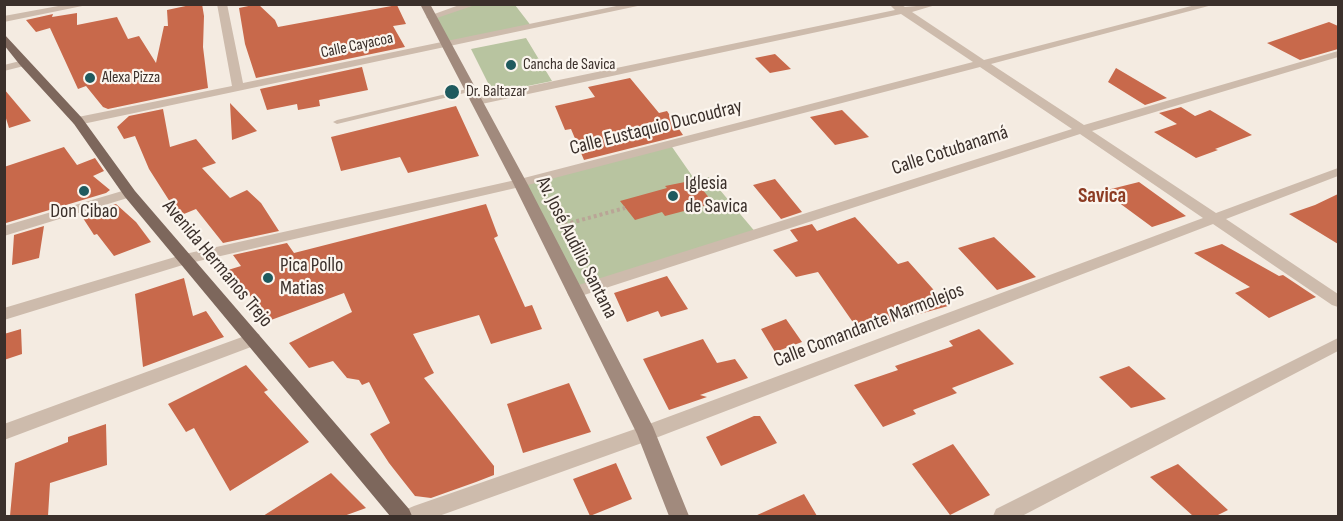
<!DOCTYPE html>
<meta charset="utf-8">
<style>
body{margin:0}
#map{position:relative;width:1343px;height:521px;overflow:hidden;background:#f4ebe1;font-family:"Sofia Sans Condensed",sans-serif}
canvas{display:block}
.frame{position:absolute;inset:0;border:6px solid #3b302b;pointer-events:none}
</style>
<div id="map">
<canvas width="1343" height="521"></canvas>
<div class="frame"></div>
</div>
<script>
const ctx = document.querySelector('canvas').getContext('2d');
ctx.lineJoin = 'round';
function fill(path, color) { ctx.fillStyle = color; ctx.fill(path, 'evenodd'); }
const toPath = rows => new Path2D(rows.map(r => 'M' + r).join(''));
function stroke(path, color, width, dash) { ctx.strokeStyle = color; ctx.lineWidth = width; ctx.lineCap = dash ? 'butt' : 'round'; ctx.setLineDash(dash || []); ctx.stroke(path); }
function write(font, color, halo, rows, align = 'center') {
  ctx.font = font + ' "Sofia Sans Condensed",sans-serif'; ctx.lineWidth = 4.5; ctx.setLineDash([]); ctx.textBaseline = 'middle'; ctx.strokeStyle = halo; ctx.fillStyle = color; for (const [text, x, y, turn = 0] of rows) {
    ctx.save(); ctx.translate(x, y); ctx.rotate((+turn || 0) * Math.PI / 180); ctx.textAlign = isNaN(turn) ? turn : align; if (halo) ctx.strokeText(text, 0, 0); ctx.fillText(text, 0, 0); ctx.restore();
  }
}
fill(toPath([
 [474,5,515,5,532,27,444,45,431,17],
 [526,38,552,81,493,93,471,49],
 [670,144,695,180,709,177,757,234,575,292,520,183]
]), '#b8c4a0');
fill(toPath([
 [195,4,202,4,204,16,203,47,208,88,108,109,103,107,86,86,78,89,50,28,36,32,26,20,53,14,52,17,77,13,77,25,117,17,128,39,139,36,156,63,164,26,168,26,167,10],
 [258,4,275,20,278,27,397,5,406,24,393,26,405,47,256,78,245,44,239,8],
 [1329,22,1338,26,1338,49,1300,60,1267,43],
 [775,54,791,69,770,73,755,58],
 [362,67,368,90,319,100,320,106,298,110,297,104,267,110,260,89],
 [1116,68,1167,98,1145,105,1108,82],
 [630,78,659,113,667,111,683,135,584,160,571,129,565,130,555,106,595,97,588,87],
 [4,89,31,121,9,128,4,112],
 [230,103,257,131,232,140],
 [456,106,479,156,408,173,400,157,341,171,331,137],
 [1181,107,1195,116,1210,110,1252,135,1215,149,1218,150,1196,158,1154,132,1177,124,1159,113],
 [163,109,170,147,196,139,216,163,202,168,230,198,247,190,261,203,279,231,223,243,196,209,179,216,149,169,135,136,124,139,117,127,129,116],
 [842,110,869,137,835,145,810,117],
 [64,147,77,165,95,158,104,171,93,176,110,190,106,193,6,223,4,167],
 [775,179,802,212,781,219,753,185],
 [695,180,710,199,705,200,707,205,665,216,662,212,635,220,620,201,667,188,665,186],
 [1139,182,1186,216,1152,227,1103,191],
 [1338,194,1338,244,1289,214,1315,205],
 [116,204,136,222,151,242,114,256,97,234,94,235,81,215],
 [486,204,498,236,494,238,525,307,532,305,542,329,491,344,479,315,413,334,434,373,424,378,494,466,494,475,476,482,431,498,415,496,389,463,370,434,390,423,369,382,362,385,359,380,347,378,333,361,309,368,289,343,352,312,344,293,271,320,228,270,241,266,233,255,287,243,294,253],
 [855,217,898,264,908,261,948,306,859,331,818,272,796,277,773,250,798,241,790,230,812,224,817,231],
 [44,226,39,258,12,265,14,235],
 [994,237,1036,277,997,290,958,248],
 [1222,244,1279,276,1283,275,1316,297,1269,318,1235,293,1250,287,1194,253],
 [667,276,688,309,661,317,658,311,627,322,614,293],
 [184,278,193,316,206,311,224,337,143,367,135,294],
 [786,319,802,342,775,352,761,329],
 [21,329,22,354,4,360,4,334],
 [979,329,1014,364,952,388,957,393,913,410,916,414,883,427,854,385,898,370,895,366,953,346,949,341],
 [703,339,717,363,735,359,748,378,700,395,707,397,669,410,643,359],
 [246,365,268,390,264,392,309,442,230,491,194,428,186,432,168,404],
 [1129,366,1166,399,1131,408,1099,377],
 [569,383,591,432,523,453,507,404],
 [754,416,760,416,777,443,721,466,706,437],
 [106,424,107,465,50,483,48,516,10,516,15,463,68,442,68,437],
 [953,444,990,495,950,515,912,464],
 [616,463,632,499,590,516,573,479],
 [1178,464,1228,510,1216,516,1193,516,1150,477],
 [331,473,366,508,344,516,263,516],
 [804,494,817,516,755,516]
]), '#c8694b');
stroke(toPath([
 [559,226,625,208]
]), '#b9a596', 4, [3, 3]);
fill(toPath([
 [471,88,473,89,473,91,337,124,333,122,337,120,471,88]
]), '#cdbbac');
fill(toPath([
 [69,4,92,4,4,22,4,16,69,4],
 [217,4,227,4,243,83,626,4,647,4,78,125,74,124,72,121,78,117,232,86,217,4],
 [462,4,478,4,431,20,426,17,462,4],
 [889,4,900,4,905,7,939,4,912,12,984,60,1199,4,1216,4,991,64,1084,125,1338,51,1338,57,1092,131,1216,213,1338,168,1338,176,1226,219,1338,294,1338,307,1332,305,1213,224,653,439,439,516,404,516,407,509,414,506,641,427,1203,218,1080,134,581,296,575,298,569,296,567,292,569,288,1072,129,980,67,520,187,186,264,4,320,4,308,185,254,520,179,973,62,901,14,477,105,471,101,477,97,895,10,889,4],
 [24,60,29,63,28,65,4,71,4,65,24,60],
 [129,189,136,193,134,196,4,236,4,226,129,189],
 [253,333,259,334,261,339,259,344,4,440,4,424,253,333],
 [1338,338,1338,351,1022,516,993,516,996,509,1338,338]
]), '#cdbbac');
fill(toPath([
 [420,4,430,4,527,183,653,427,689,516,669,516,637,434,513,183,420,4]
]), '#a18a7d');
fill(toPath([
 [4,34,82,118,135,191,409,509,412,516,390,516,125,197,74,124,20,65,4,45,4,34]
]), '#7d675c');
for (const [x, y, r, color] of [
 [511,65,6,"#1f5a5e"],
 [90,78,6,"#1f5a5e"],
 [452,92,8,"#1f5a5e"],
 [84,191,6,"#1f5a5e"],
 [673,196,6,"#1f5a5e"],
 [268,278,6,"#1f5a5e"]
]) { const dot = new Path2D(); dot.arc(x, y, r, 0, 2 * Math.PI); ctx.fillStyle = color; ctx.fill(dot); stroke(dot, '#fbf5ee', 2); }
write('16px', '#3b302b', '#fbf5ee', [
 ["Calle Cayacoa",357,46,-12]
]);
write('16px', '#3b302b', '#fbf5ee', [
 ["Cancha de Savica",523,65],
 ["Alexa Pizza",102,78],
 ["Dr. Baltazar",466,92]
], 'left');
write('20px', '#3b302b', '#fbf5ee', [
 ["Calle Eustaquio Ducoudray",656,128,-14],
 ["Calle Cotubanamá",950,151,-18],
 ["Av. José Audilio Santana",576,248,63],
 ["Avenida Hermanos Trejo",217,264,50],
 ["Calle Comandante Marmolejos",869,326,-21]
]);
write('20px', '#3b302b', '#fbf5ee', [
 ["Iglesia",685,184],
 ["de Savica",685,207],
 ["Don Cibao",84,212,"center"],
 ["Pica Pollo",280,266],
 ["Matias",280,289]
], 'left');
write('bold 21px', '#8c3b22', '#fbf5ee', [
 ["Savica",1102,197]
]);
</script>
